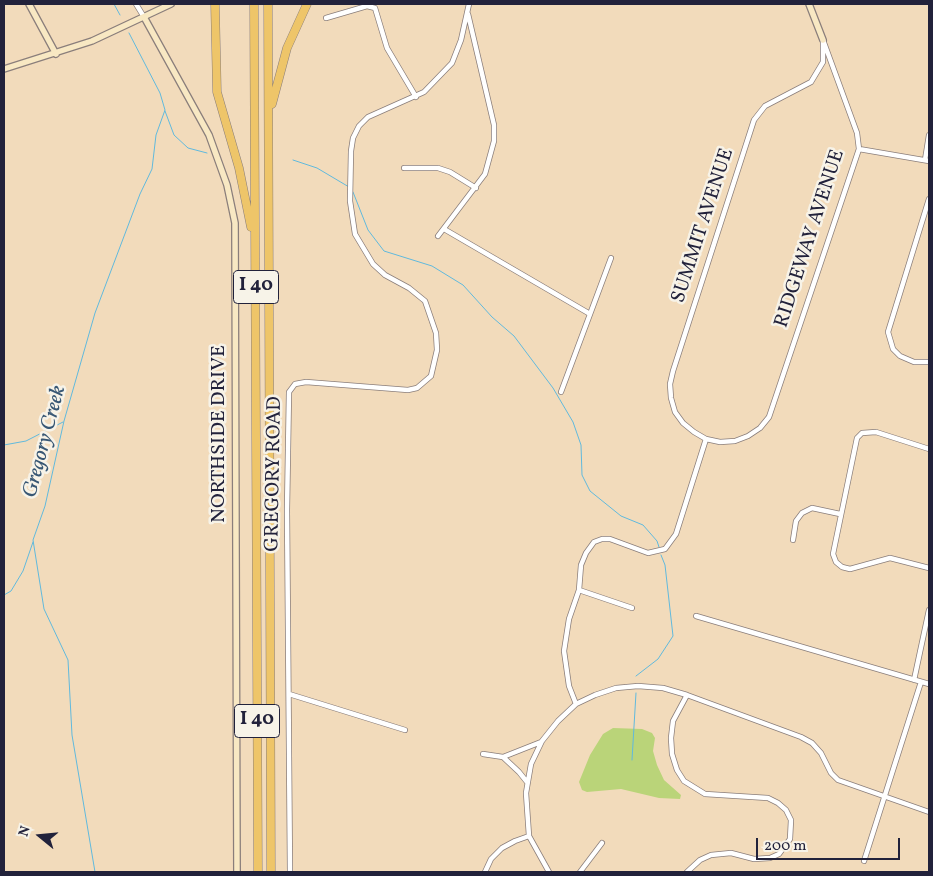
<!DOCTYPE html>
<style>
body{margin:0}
#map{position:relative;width:933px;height:876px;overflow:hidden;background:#f2dbbb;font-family:Vollkorn,serif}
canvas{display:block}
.frame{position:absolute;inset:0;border:5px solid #22223b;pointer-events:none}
.north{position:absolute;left:15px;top:811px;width:50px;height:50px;-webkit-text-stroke:4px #f7f3e8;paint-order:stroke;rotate:287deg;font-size:14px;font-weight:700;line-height:20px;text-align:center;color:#22223b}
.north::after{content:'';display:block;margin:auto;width:18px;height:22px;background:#22223b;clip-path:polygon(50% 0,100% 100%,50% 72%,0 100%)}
.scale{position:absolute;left:756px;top:838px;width:144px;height:22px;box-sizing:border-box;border:2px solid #22223b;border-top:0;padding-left:6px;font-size:15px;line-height:18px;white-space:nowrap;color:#22223b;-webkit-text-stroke:4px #f7f3e8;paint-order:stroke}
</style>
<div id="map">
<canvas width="933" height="876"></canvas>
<div class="frame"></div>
<div class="north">N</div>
<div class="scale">200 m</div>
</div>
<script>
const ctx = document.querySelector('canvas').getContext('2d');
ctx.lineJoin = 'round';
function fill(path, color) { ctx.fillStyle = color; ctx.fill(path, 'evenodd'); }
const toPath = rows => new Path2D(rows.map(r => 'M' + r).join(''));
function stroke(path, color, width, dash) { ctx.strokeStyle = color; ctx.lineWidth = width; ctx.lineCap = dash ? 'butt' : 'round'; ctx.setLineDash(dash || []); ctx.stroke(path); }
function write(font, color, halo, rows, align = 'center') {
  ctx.font = font + ' Vollkorn,serif'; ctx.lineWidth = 5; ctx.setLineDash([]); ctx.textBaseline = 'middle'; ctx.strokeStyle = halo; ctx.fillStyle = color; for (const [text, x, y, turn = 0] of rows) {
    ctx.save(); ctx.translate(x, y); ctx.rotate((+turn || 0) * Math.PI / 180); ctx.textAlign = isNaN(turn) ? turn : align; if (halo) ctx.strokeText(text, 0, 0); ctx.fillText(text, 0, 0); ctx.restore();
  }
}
fill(toPath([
 [613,728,642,729,652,733,655,738,653,751,657,765,664,780,681,795,680,799,659,798,621,789,587,792,582,790,579,782,590,755,603,734]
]), '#bad479');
stroke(toPath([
 [114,4,120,15],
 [165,111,174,135,188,148,207,153],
 [293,160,317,168,349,187],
 [353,192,368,230,384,251,432,266,463,285,492,317,514,336,553,388,573,422,581,445,582,475,590,491,621,516,643,525,657,541,659,547],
 [4,445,26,441,63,422],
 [4,595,11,591,23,571,33,542],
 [636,676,658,659,673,636,665,565,661,555],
 [632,760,636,693],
 [95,872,72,735,68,660,44,609,33,540,45,506,64,421,95,313,140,194,152,169,156,135,165,110,160,93,129,33]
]), '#60b9dd', 1);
const street = toPath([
 [136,4,144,17],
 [326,18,367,6,375,8,387,48,416,97],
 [823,40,857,133,859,149,769,417,760,428,748,436,735,441,720,442,706,439,694,432,683,423,675,412,671,398,670,384,673,371,754,120,765,106,811,82,823,62,823,40],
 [859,149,929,161],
 [925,160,929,135],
 [404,168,438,168,450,172,476,188],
 [929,199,888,332,893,349,900,356,914,362,929,362],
 [444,229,590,314],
 [438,236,485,174,494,141,494,125,468,14],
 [561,392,611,258],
 [929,449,876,432,862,433,857,438,833,554,836,562,842,567,850,569,890,558,929,568],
 [793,540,796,521,802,513,812,508,840,514],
 [579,590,632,608],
 [696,616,929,684],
 [914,680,929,610],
 [289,694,405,730],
 [687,695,673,721,671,738,672,754,677,770,684,781,705,794,768,798,778,803,786,810,791,820,790,839,779,854,770,858,754,859,731,853,711,855,700,860,687,872],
 [576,704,569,686,564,651,569,619,579,590,581,565,586,553,594,542,602,539,610,539,648,553,665,549,676,534,706,439],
 [483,754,503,757,519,772,527,782],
 [503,757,541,742],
 [864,861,921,682],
 [290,872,287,510,289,392,295,384,306,382,408,390,417,388,431,376,437,350,436,333,425,301,409,288,385,275,373,264,355,234,350,201,351,151,353,138,359,126,368,117,424,92,452,63,461,40,469,4],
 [485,872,491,859,502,848,515,841,529,836],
 [549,872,529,836,526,793,531,764,542,741,558,721,576,704,595,695,616,688,638,686,663,688,687,695,801,737,812,743,821,753,831,773,838,780,929,812],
 [580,872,602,843]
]);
const secondary = toPath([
 [29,4,56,54],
 [809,4,823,40],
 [144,17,209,135,227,185,235,223,237,872],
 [4,69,92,41,171,4]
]);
const highway = toPath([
 [215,4,217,92,239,168,251,227],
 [254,4,258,872],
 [268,4,271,872],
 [272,104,287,48,307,4]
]);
stroke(street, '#8a7e7b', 6);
stroke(secondary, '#8a7e7b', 8);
stroke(highway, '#8a7e7b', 9);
stroke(street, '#fff', 4.5);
stroke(secondary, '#f8e8c3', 5.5);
stroke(highway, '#eec569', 8);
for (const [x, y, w] of [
 [256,287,45],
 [257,721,45]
]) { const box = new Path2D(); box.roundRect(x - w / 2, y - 16.5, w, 33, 4); ctx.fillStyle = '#f7f3e8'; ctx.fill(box); stroke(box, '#22223b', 1); }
write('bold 19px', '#22223b', null, [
 ["I 40",256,287],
 ["I 40",257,721]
]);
write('20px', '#22223b', '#f7f3e8', [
 ["SUMMIT AVENUE",704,226,-72],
 ["RIDGEWAY AVENUE",811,239,-72],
 ["NORTHSIDE DRIVE",220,434,-90],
 ["GREGORY ROAD",275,474,-89]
]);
write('italic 21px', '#385774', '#f7f3e8', [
 ["Gregory Creek",46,442,-75]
]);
</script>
